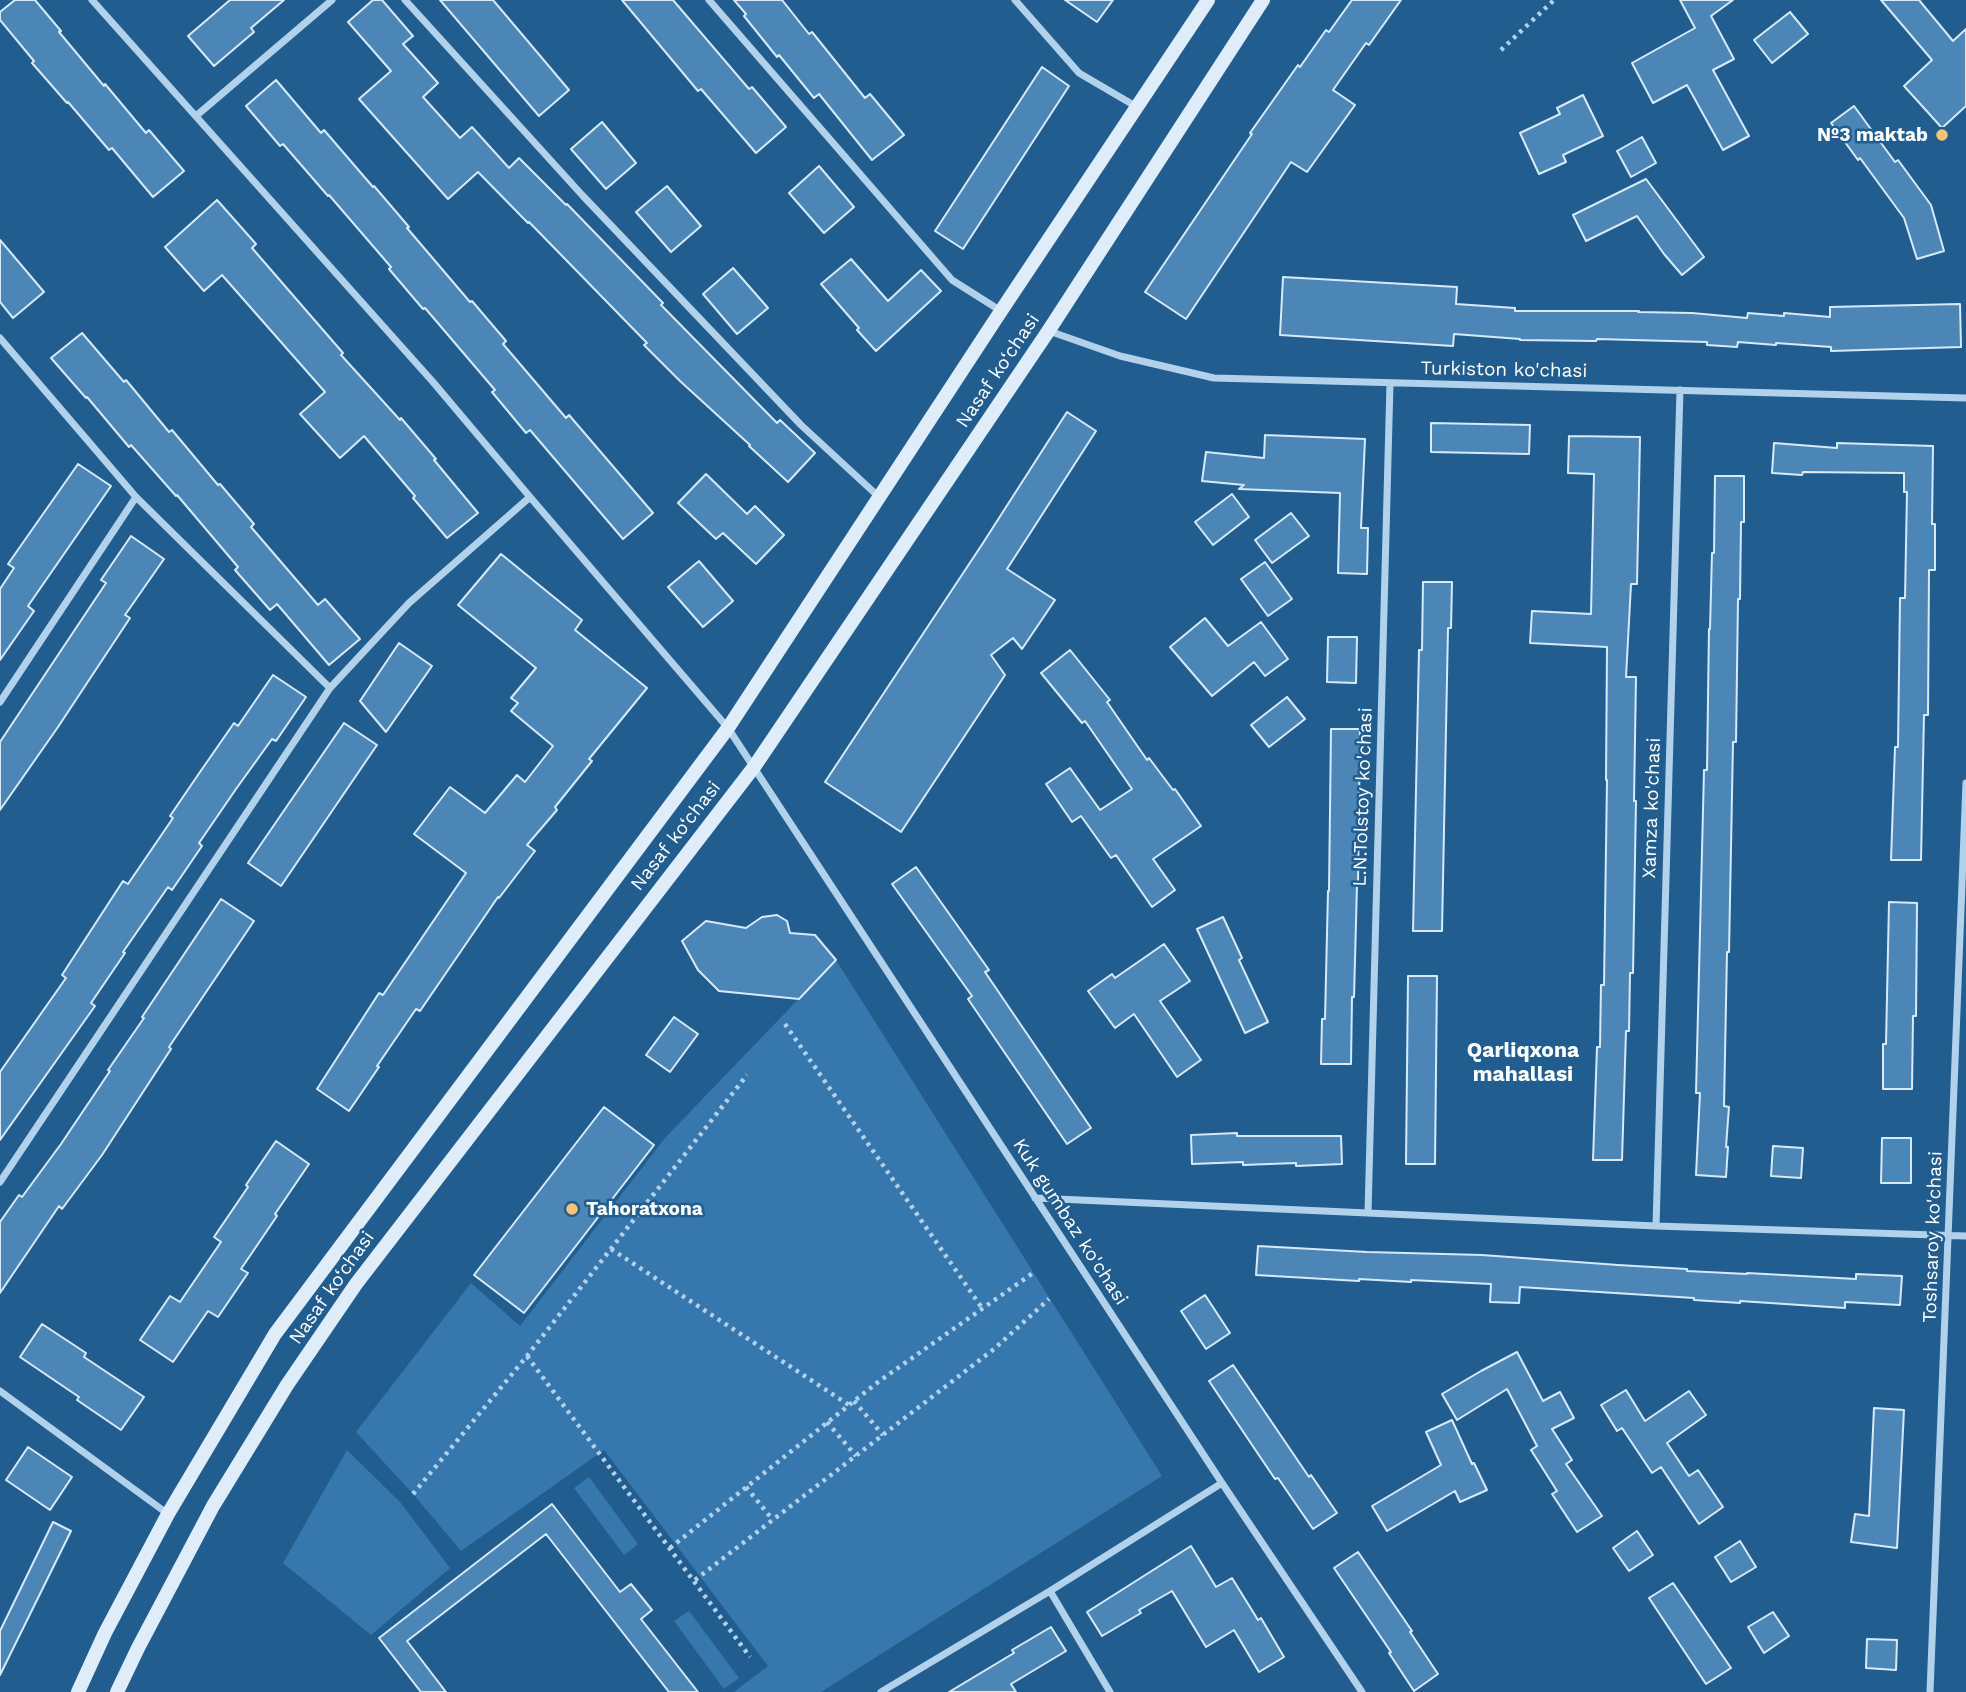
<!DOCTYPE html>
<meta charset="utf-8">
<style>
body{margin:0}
canvas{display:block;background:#225d8f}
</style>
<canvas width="1966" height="1692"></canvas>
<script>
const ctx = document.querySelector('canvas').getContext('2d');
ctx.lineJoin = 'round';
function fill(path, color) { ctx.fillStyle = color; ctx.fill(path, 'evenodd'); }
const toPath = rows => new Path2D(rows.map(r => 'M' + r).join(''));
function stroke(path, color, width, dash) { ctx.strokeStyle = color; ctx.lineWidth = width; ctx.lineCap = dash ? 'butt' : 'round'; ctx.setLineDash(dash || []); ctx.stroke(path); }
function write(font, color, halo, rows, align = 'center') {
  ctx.font = font + ' "Work Sans",sans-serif'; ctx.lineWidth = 5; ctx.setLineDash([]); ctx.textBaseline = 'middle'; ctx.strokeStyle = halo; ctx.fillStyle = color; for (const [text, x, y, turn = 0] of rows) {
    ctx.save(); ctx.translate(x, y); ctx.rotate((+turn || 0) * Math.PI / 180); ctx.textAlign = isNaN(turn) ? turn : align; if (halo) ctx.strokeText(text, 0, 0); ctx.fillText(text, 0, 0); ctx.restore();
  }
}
fill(toPath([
 [836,960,1162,1476,821,1692,734,1692,768,1666,604,1450,461,1551,413,1494,356,1432,471,1283,520,1326,665,1138],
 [347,1450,400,1502,450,1568,371,1635,283,1563],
 [589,1477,638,1544,624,1555,574,1488],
 [689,1611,739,1678,724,1689,674,1621]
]), '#3677ad');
const building = toPath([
 [15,0,35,0,61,31,59,32,104,86,105,84,146,133,149,130,184,171,153,197,112,148,109,150,68,102,67,103,32,63,34,61,0,20,0,12,15,0],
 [230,0,284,0,251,28,254,32,214,66,188,36,230,0],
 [373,0,382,0,413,36,403,44,438,83,423,97,460,138,472,127,509,168,519,158,566,205,567,204,663,303,661,305,777,423,780,420,815,453,788,482,749,446,750,445,680,381,644,345,647,343,529,222,528,223,478,172,448,199,359,99,391,71,348,22,373,0],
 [440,0,493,0,569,90,539,116,440,0],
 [622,0,673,0,749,89,752,87,786,127,756,153,701,89,698,91,622,0],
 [734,0,782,0,809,34,812,32,865,98,870,94,904,135,872,160,819,94,814,98,779,55,777,57,744,16,746,14,734,0],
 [1065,0,1113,0,1097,22,1065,0],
 [1352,0,1401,0,1369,45,1366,43,1333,90,1355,105,1307,172,1291,162,1186,319,1145,292,1252,134,1250,133,1298,65,1300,67,1326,30,1329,32,1352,0],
 [1680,0,1733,0,1711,16,1734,59,1713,70,1749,136,1723,150,1687,85,1653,103,1632,63,1695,28,1680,0],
 [1881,0,1919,0,1953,41,1966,29,1966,106,1942,128,1904,86,1932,60,1881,0],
 [1790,12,1808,34,1772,63,1754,40,1790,12],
 [1042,67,1069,86,963,249,935,231,1042,67],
 [276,80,321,133,324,130,373,187,374,186,409,227,407,228,470,302,472,301,506,341,503,344,566,418,569,415,653,513,623,539,530,430,526,433,492,392,495,390,425,308,423,309,389,269,391,267,329,195,328,196,283,144,280,146,246,106,276,80],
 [1583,95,1603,136,1563,155,1566,162,1539,174,1520,133,1560,114,1557,108,1583,95],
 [1854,106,1895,162,1898,160,1931,205,1944,251,1917,259,1904,218,1860,158,1858,160,1831,123,1854,106],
 [602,122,636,163,606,189,571,149,602,122],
 [1642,137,1656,163,1631,177,1617,151,1642,137],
 [819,166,854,207,824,233,789,193,819,166],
 [1646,179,1704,257,1682,275,1664,254,1637,216,1586,241,1573,215,1646,179],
 [667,186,701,226,671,252,636,212,667,186],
 [217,200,256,244,252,248,343,353,341,355,400,420,401,418,436,459,434,460,478,513,447,538,413,498,415,496,364,436,340,458,300,414,325,392,222,275,204,291,165,247,217,200],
 [0,240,44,292,13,318,0,302,0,240],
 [851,259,888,301,921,270,941,291,876,351,857,330,859,328,821,284,851,259],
 [733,268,768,308,737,334,703,294,733,268],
 [1283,277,1457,287,1456,304,1515,308,1515,311,1639,311,1638,312,1692,313,1747,318,1748,313,1784,316,1784,313,1830,317,1830,307,1960,304,1961,347,1831,351,1831,347,1776,343,1776,345,1738,342,1737,347,1707,345,1707,342,1597,339,1596,341,1520,340,1520,339,1454,334,1453,346,1280,335,1283,277],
 [82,333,124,382,126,380,169,432,172,430,218,485,220,484,254,524,251,527,318,605,325,599,360,639,329,665,277,604,270,610,235,570,238,567,177,495,176,496,131,445,129,447,87,397,86,398,51,358,82,333],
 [1067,412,1096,431,1007,569,1055,600,1022,649,1013,638,991,655,1005,675,901,832,825,782,983,543,1067,412],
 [1431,423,1530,425,1529,454,1431,452,1431,423],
 [1265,435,1365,439,1361,528,1368,528,1367,574,1338,573,1340,493,1239,489,1244,485,1202,481,1206,452,1264,458,1265,435],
 [1569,436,1640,437,1637,584,1631,584,1626,677,1636,677,1634,801,1636,801,1633,973,1630,973,1629,1031,1626,1031,1622,1160,1593,1160,1597,1047,1600,1047,1601,985,1604,985,1607,780,1606,780,1607,647,1530,643,1532,611,1591,614,1594,474,1568,473,1569,436],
 [1774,443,1837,448,1837,443,1933,446,1932,524,1935,524,1935,570,1929,570,1928,715,1924,715,1921,860,1891,860,1895,747,1898,747,1900,598,1905,598,1907,492,1904,492,1904,473,1803,472,1802,475,1772,473,1774,443],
 [78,464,111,486,28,606,34,611,0,660,0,589,14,568,8,564,78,464],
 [706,474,747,514,755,506,784,535,756,564,723,533,716,539,678,503,706,474],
 [1715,476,1744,476,1744,522,1741,522,1740,599,1738,599,1736,742,1733,742,1729,952,1727,952,1724,1106,1729,1107,1726,1147,1728,1147,1726,1177,1696,1175,1700,1093,1696,1093,1704,770,1707,770,1709,629,1710,629,1712,553,1714,553,1715,476],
 [1232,494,1249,517,1213,545,1195,522,1232,494],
 [1291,513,1309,536,1272,563,1255,540,1291,513],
 [131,536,164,559,125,615,130,618,58,727,0,810,0,742,106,583,101,580,131,536],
 [501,554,582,620,575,630,647,688,589,759,592,761,555,807,557,810,527,845,535,851,499,898,498,897,420,1011,416,1009,377,1066,379,1067,349,1111,317,1089,379,993,383,995,466,873,414,834,450,787,485,813,517,775,525,782,553,746,511,711,518,703,511,698,536,668,458,605,501,554],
 [699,561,733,601,703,627,668,587,699,561],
 [1265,562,1292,599,1268,616,1241,579,1265,562],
 [1423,582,1452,582,1451,628,1448,628,1442,931,1413,931,1419,650,1422,650,1423,582],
 [1205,618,1228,646,1261,622,1288,659,1265,676,1254,662,1212,696,1170,647,1205,618],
 [1328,637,1357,637,1356,683,1327,682,1328,637],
 [399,643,432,666,386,732,360,701,399,643],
 [1070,650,1110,700,1107,702,1147,760,1149,758,1173,790,1175,789,1201,826,1153,859,1175,890,1152,907,1116,855,1111,858,1081,816,1072,822,1046,784,1070,768,1100,810,1132,789,1085,721,1082,723,1041,673,1070,650],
 [273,675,306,697,276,741,272,739,236,789,199,843,202,846,172,890,168,887,123,952,125,953,91,1003,95,1006,0,1140,0,1072,66,978,62,975,123,881,128,884,173,818,170,816,200,772,234,723,238,726,273,675],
 [1287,697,1305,719,1269,747,1251,725,1287,697],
 [344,723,377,745,281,886,248,863,344,723],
 [1331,729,1360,729,1358,885,1357,885,1354,997,1352,997,1351,1064,1321,1064,1322,1019,1325,1019,1328,891,1329,891,1331,729],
 [916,867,989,970,985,972,1091,1128,1067,1144,968,999,972,996,892,884,916,867],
 [221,899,254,921,169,1047,171,1049,102,1155,62,1209,59,1206,0,1293,0,1222,19,1195,22,1197,61,1144,110,1071,108,1070,144,1018,142,1017,221,899],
 [1889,902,1917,903,1916,1016,1913,1016,1912,1089,1883,1089,1883,1044,1886,1044,1889,902],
 [777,915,787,921,790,933,815,935,836,960,799,999,719,991,698,970,682,941,706,921,746,928,762,917,777,915],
 [1223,917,1242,958,1239,960,1268,1022,1245,1033,1197,929,1223,917],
 [1164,944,1190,981,1160,1001,1201,1060,1177,1077,1134,1014,1115,1028,1088,991,1112,974,1115,978,1164,944],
 [1408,976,1437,976,1435,1164,1406,1164,1408,976],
 [674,1017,698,1034,670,1072,646,1055,674,1017],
 [604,1107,654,1145,524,1313,474,1275,604,1107],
 [1237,1133,1237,1136,1341,1136,1342,1164,1296,1166,1296,1163,1243,1165,1243,1162,1192,1164,1191,1135,1237,1133],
 [1882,1138,1911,1138,1911,1183,1881,1183,1882,1138],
 [276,1141,309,1164,275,1214,277,1216,241,1269,248,1273,218,1317,208,1311,173,1362,140,1340,170,1296,180,1302,221,1242,214,1237,248,1187,246,1185,276,1141],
 [1773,1146,1803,1148,1801,1178,1771,1176,1773,1146],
 [1258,1246,1367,1252,1482,1255,1618,1265,1687,1269,1687,1271,1747,1274,1747,1273,1856,1279,1856,1274,1902,1276,1900,1305,1845,1302,1845,1308,1740,1301,1740,1303,1694,1300,1694,1298,1520,1287,1519,1303,1490,1302,1491,1284,1411,1280,1411,1282,1359,1279,1359,1281,1256,1275,1258,1246],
 [1205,1295,1230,1333,1206,1349,1181,1311,1205,1295],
 [42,1324,86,1353,84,1357,144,1397,121,1430,77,1400,79,1397,20,1357,42,1324],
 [1517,1352,1543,1401,1560,1392,1574,1418,1552,1429,1572,1460,1566,1464,1602,1516,1577,1532,1552,1494,1557,1491,1531,1450,1537,1446,1507,1389,1457,1420,1442,1394,1481,1371,1517,1352],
 [1233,1365,1309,1477,1311,1475,1337,1513,1313,1529,1278,1478,1275,1479,1209,1381,1233,1365],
 [1626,1390,1645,1421,1689,1391,1706,1415,1667,1443,1689,1476,1698,1470,1723,1507,1699,1524,1661,1467,1652,1473,1622,1428,1617,1431,1601,1405,1626,1390],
 [1874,1408,1904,1410,1897,1548,1851,1542,1855,1514,1869,1516,1874,1408],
 [1452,1420,1472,1464,1474,1463,1487,1490,1460,1502,1455,1491,1387,1531,1372,1506,1441,1465,1426,1432,1452,1420],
 [28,1447,72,1477,50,1510,6,1480,28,1447],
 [552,1504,620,1592,631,1584,652,1610,641,1619,698,1692,669,1692,546,1534,407,1641,446,1692,421,1692,379,1638,552,1504],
 [53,1522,71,1531,0,1675,0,1631,53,1522],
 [1637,1531,1653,1555,1629,1571,1613,1548,1637,1531],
 [1740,1541,1756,1567,1731,1582,1715,1557,1740,1541],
 [1191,1546,1216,1587,1232,1578,1258,1620,1261,1618,1284,1657,1259,1672,1234,1630,1206,1647,1172,1591,1139,1610,1141,1613,1102,1636,1087,1612,1191,1546],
 [1358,1552,1412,1631,1410,1632,1438,1674,1414,1691,1389,1653,1391,1652,1334,1568,1358,1552],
 [1673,1583,1731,1668,1706,1684,1649,1598,1673,1583],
 [1773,1612,1789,1636,1764,1653,1748,1627,1773,1612],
 [1051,1627,1066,1651,1011,1684,1016,1692,949,1692,1014,1653,1012,1650,1051,1627],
 [1867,1639,1897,1640,1896,1670,1866,1668,1867,1639]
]);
fill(building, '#4b86b6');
stroke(building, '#d7eaf9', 2);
stroke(toPath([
 [1501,50,1554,0],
 [785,1024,982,1308],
 [611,1249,849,1405],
 [527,1356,750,1657],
 [854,1401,883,1435],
 [827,1422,856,1456],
 [746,1487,773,1520],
 [413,1494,527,1356,747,1075],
 [670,1548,878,1382,1033,1273],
 [695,1580,994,1349,1049,1299]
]), '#b2d2ec', 4.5, [3.5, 5]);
stroke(toPath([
 [92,0,433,382,530,497,728,728,1222,1483,1362,1692],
 [405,0,583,196,801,425,879,497],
 [709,0,952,280,1001,311],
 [1015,0,1079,73,1137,107],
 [196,116,332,0],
 [1049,331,1120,356,1214,378,1966,398],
 [0,338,136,497,330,688],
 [0,702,136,497],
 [0,1182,330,688,409,603,530,497],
 [1035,1198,1656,1226,1966,1236],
 [1368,1213,1390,383],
 [1656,1226,1680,390],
 [0,1391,168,1514],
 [1050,1591,1110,1692],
 [881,1692,1050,1591,1222,1483],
 [1930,1692,1966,783]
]), '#b2d2ec', 7);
stroke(toPath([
 [78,1692,105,1633,168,1514,275,1334,728,728,1001,311,1208,0],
 [117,1692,138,1648,213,1506,287,1385,356,1284,754,767,1049,330,1263,0]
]), '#deedf9', 14);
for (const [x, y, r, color] of [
 [1942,135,7,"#f8c474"],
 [572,1209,7,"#f8c474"]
]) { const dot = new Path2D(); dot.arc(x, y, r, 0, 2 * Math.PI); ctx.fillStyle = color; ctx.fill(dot); stroke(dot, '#225d8f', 2.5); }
write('bold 19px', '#fff', '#225d8f', [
 ["№3 maktab",1928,135],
 ["Tahoratxona",586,1209,"left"]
], 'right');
write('19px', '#fff', '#225d8f', [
 ["Turkiston ko'chasi",1504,370,1],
 ["Nasaf ko‘chasi",998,371,-56],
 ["L.N.Tolstoy ko'chasi",1363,797,-88],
 ["Xamza ko'chasi",1652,808,-88],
 ["Nasaf ko‘chasi",676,836,-52],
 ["Kuk gumbaz ko'chasi",1070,1222,57],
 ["Toshsaroy ko'chasi",1933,1237,-88],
 ["Nasaf ko‘chasi",332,1288,-55]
]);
write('bold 21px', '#fff', '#225d8f', [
 ["Qarliqxona",1523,1051],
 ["mahallasi",1523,1075]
]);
</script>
